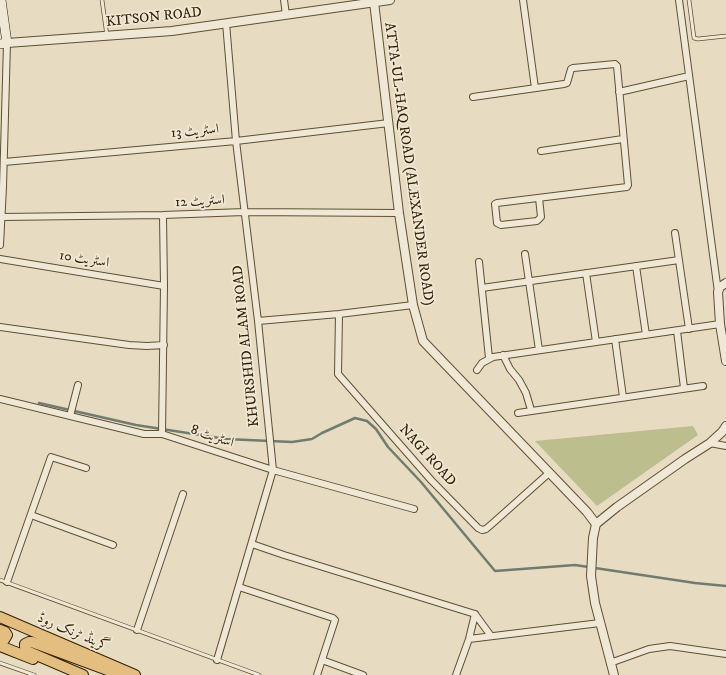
<!DOCTYPE html>
<meta charset="utf-8">
<style>
body{margin:0}
canvas{display:block;background:#e7dbc2}
</style>
<canvas width="726" height="675"></canvas>
<script>
const ctx = document.querySelector('canvas').getContext('2d');
ctx.lineJoin = 'round';
function fill(path, color) { ctx.fillStyle = color; ctx.fill(path, 'evenodd'); }
const toPath = rows => new Path2D(rows.map(r => 'M' + r).join(''));
function stroke(path, color, width, dash) { ctx.strokeStyle = color; ctx.lineWidth = width; ctx.lineCap = dash ? 'butt' : 'round'; ctx.setLineDash(dash || []); ctx.stroke(path); }
function write(font, color, halo, rows, align = 'center') {
  ctx.font = font + ' "IM FELL DW Pica",Amiri,serif'; ctx.lineWidth = 3.5; ctx.setLineDash([]); ctx.textBaseline = 'middle'; ctx.strokeStyle = halo; ctx.fillStyle = color; for (const [text, x, y, turn = 0] of rows) {
    ctx.save(); ctx.translate(x, y); ctx.rotate((+turn || 0) * Math.PI / 180); ctx.textAlign = isNaN(turn) ? turn : align; if (halo) ctx.strokeText(text, 0, 0); ctx.fillText(text, 0, 0); ctx.restore();
  }
}
fill(toPath([
 [693,426,698,435,597,506,535,441]
]), '#bdbe8e');
stroke(toPath([
 [39,403,136,425,226,439,292,442,312,439,322,433,355,418,367,421,376,429,388,447,421,482,495,571,575,565,695,583,726,586]
]), '#707c70', 2.5);
const service = toPath([
 [102,0,107,36],
 [689,0,694,38,698,39,726,36],
 [0,580,259,675],
 [0,663,34,675]
]);
const minor = toPath([
 [284,0,286,15],
 [523,0,535,88],
 [679,0,718,292],
 [619,92,689,76],
 [473,97,564,84,567,83,571,69,573,68,615,64,617,66,628,185,627,187,497,203,495,204,497,223,501,225,537,221,541,217,539,198],
 [541,151,623,139],
 [4,162,236,141,389,123],
 [1,217,163,215,244,212,399,213],
 [675,233,689,329],
 [0,245,3,187,7,43],
 [525,254,539,350],
 [0,259,164,286],
 [479,262,489,358],
 [636,266,646,335],
 [586,273,596,342],
 [482,288,679,260],
 [339,314,338,374,431,480,478,528,482,530,486,529,493,523,549,473],
 [258,321,339,314,413,305],
 [0,327,129,345,147,346,164,345],
 [677,331,684,388],
 [615,339,623,397],
 [503,355,510,369,519,380,526,393,531,410],
 [477,370,482,363,493,357,720,324],
 [0,399,144,434,162,434,273,470,414,509],
 [518,413,703,386],
 [70,416,78,385],
 [162,434,164,286,163,215],
 [710,443,726,446],
 [31,515,113,545],
 [252,544,284,555,475,614,491,636],
 [7,582,51,457,86,468],
 [239,587,333,618,335,620,317,675],
 [137,630,183,494],
 [469,639,600,623],
 [217,660,273,470,258,321,236,141,226,23],
 [322,660,363,675],
 [610,663,649,649,670,646,726,654],
 [456,675,469,639,475,614]
]);
const tertiary = toPath([
 [374,2,399,213,413,305,423,341,587,512,596,524],
 [7,43,172,31,390,0],
 [726,283,720,287,718,292,720,324,726,361],
 [614,675,595,603,591,576,593,538,596,524,617,507,685,459,710,443,722,432,726,426]
]);
const secondary = toPath([
 [0,44,7,43,1,0]
]);
const trunk = toPath([
 [0,617,135,675],
 [0,630,5,632,7,635,4,640,0,639],
 [0,646,33,659],
 [83,675,27,651,25,647,25,644,29,642,32,642,121,675]
]);
stroke(service, '#614f30', 4.5);
stroke(minor, '#614f30', 8);
stroke(tertiary, '#614f30', 10);
stroke(secondary, '#342000', 10);
stroke(trunk, '#342000', 12);
stroke(service, '#efe8d7', 3);
stroke(minor, '#efe8d7', 6);
stroke(tertiary, '#efe8d7', 8);
stroke(secondary, '#efe8d7', 9);
stroke(trunk, '#e4be81', 10);
write('14px', '#342000', '#efe8d7', [
 ["KITSON ROAD",154,18,-6],
 ["اسٹریٹ 13",195,132,-5],
 ["ATTA-UL-HAQ ROAD (ALEXANDER ROAD)",408,164,82],
 ["اسٹریٹ 12",200,202,-3],
 ["اسٹریٹ 10",84,260,9],
 ["KHURSHID ALAM ROAD",247,346,-96],
 ["اسٹریٹ 8",212,437,19],
 ["NAGI ROAD",427,456,48],
 ["گرینڈ ٹرنک روڈ",73,633,23]
]);
</script>
